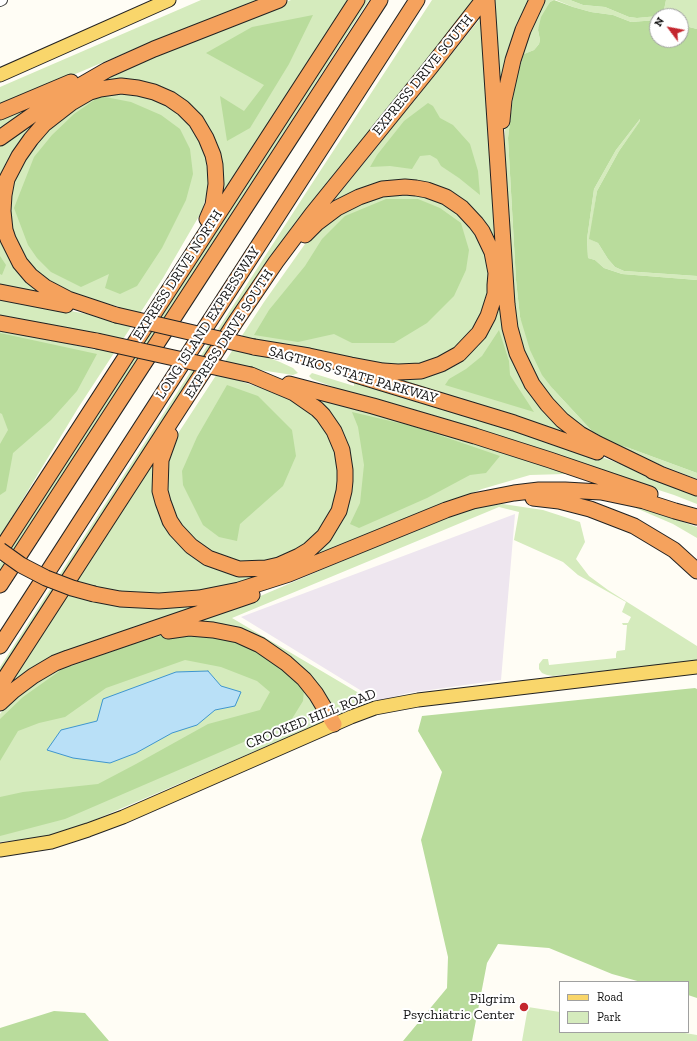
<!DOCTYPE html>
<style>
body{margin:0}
#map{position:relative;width:697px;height:1041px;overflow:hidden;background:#fffdf5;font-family:"Zilla Slab",serif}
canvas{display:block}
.legend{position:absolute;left:559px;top:981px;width:130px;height:52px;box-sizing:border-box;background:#fff;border:1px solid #a0a0a0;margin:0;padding:5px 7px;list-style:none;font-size:12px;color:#111}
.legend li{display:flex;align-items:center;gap:8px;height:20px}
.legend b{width:20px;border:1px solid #a0a0a0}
.north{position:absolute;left:649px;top:8px;width:40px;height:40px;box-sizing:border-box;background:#fff;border:1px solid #a0a0a0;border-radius:50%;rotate:302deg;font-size:11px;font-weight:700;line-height:16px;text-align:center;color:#111}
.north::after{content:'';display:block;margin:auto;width:14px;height:18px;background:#c4262e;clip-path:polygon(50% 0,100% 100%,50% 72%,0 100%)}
</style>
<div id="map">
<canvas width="697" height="1041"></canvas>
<ul class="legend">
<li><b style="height:5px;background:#f9d66b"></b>Road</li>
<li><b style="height:11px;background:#d5ebbd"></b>Park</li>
</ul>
<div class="north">N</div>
</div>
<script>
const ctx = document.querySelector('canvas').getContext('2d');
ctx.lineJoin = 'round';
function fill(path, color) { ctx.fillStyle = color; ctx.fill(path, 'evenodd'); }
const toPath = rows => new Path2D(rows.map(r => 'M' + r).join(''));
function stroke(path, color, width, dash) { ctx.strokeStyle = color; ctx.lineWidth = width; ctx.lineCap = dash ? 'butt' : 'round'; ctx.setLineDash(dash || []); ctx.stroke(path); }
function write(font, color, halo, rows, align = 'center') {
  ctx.font = font + ' "Zilla Slab",serif'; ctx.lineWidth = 4; ctx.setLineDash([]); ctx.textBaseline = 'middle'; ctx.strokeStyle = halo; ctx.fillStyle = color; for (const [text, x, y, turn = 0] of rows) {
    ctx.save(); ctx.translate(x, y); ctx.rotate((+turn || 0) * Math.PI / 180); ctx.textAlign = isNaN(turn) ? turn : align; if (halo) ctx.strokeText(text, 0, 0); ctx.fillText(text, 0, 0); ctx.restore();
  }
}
fill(toPath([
 [515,514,501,680,408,693,378,701,241,617]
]), '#eee6ef');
fill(toPath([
 [201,0,259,0,139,47,0,106,0,87],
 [291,0,349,0,222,197,190,108,116,82,47,116,0,205,0,146,29,123,122,68],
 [366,0,369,0,0,574,0,563],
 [432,0,477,0,321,193,0,677,0,667,311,185],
 [479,0,484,0,505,319,502,328,508,329,572,436,390,381,418,374,482,336,498,256,436,188,331,204,479,20],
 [494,0,535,0,499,92],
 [543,0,554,0,550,2,538,30,540,40,539,44,534,50,524,54,515,81,508,138,516,280,520,317,553,389,592,431,615,444,629,448,697,473,697,479,622,450,574,425,538,386,515,336,508,253,504,149,506,115,520,55],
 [556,0,570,0,583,5,605,7,629,17,637,18,657,16,657,20,631,22,613,15,591,12,573,7],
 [666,0,697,0,697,29,681,25,681,16,658,16,664,10],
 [132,91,164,101,192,122,205,150,209,185,202,211,163,278,78,408,0,537,0,329,97,350,100,337,0,319,0,297,117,320,120,307,65,293,37,277,19,253,9,220,13,179,31,147,73,108,101,94],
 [35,104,0,131,0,116],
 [640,119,641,120,619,151,597,191,590,239,598,243,608,259,615,267,624,271,697,276,697,280,622,274,604,268,595,260,588,258,587,239,594,189,616,150],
 [387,194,423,194,444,202,468,220,484,245,491,273,489,299,476,328,451,352,415,365,390,366,258,340,255,353,280,362,293,368,298,373,293,375,240,367,237,380,299,401,321,419,339,452,341,491,325,526,299,551,268,563,227,560,197,544,175,516,168,493,168,458,177,435,264,302,305,244,341,213],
 [0,223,47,293,0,285],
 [312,373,354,386,354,380,585,451,697,492,697,504,674,495,514,443,352,394,312,379,309,376],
 [318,396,566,468,565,474,530,475,482,489,306,561,240,584,197,591,93,600,223,601,13,684,14,678,157,457,155,493,214,565,300,562,350,484,314,402],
 [538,486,568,486,601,493,697,527,697,538,673,524,601,493,535,493,496,503,543,510,580,522,585,542,576,559,589,576,608,590,697,646,697,661,553,676,547,675,542,673,539,669,539,664,543,659,548,659,549,665,616,658,616,654,617,651,625,650,627,625,623,625,622,623,628,623,631,617,622,612,626,602,578,575,563,562,514,540,519,512,499,507,232,618,374,702,314,726,92,821,52,836,0,842,0,714,9,702,41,677,88,653,223,612,492,497],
 [528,1007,560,1012,560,1032,679,1032,697,1035,697,1041,522,1041]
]), '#d5ebbd');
fill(toPath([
 [554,0,573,7,591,12,613,15,631,22,657,20,657,40,681,40,681,25,697,29,697,276,624,271,615,267,608,259,598,243,589,239,597,191,619,151,640,121,640,119,616,150,594,189,587,239,588,258,595,260,604,268,622,274,697,280,697,473,629,448,615,444,592,431,553,389,542,375,530,350,520,317,516,280,508,138,515,81,524,54,534,50,539,44,540,40,538,30,541,17,550,2],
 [570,0,666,0,664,10,658,16,637,18,629,17,605,7,583,5],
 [313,15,289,64,250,128,227,141,220,96,244,111,264,85,206,53,252,27],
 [100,96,131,102,161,115,180,129,190,149,193,174,186,200,162,248,137,286,120,294,105,288,109,274,81,287,51,272,37,258,28,245,14,208,34,157,52,135,74,114],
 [428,103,433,106,440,118,453,125,470,144,478,171,480,195,459,178,441,166,437,159,430,155,420,156,412,169,390,166,370,167,377,155,404,121],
 [386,199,418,199,440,208,461,223,469,250,466,270,454,296,427,323,394,343,352,343,334,334,298,342,254,335,269,310,305,266,322,239,345,216],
 [0,256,6,265,2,275,0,274],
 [499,330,509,361,510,375,534,412,445,385,449,379,466,369,482,356],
 [0,333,97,354,77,391,51,420,13,453,6,491,0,495,0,444,8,430,2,414,0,413],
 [227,385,258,396,292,430,296,456,283,486,240,524,237,541,219,537,203,525,183,485,182,471,197,437],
 [352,412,416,427,500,456,486,473,470,475,427,498,359,528,350,524,360,503,364,465,358,427],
 [222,623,297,665,305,679,303,701,290,722,65,819,0,836,0,797,23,792,98,784,136,764,208,724,260,710,270,692,257,681,221,667,185,660,106,688,65,717,39,723,18,731,0,761,0,719,23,697,61,670,138,642,189,628],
 [695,688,697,689,697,998,688,995,688,982,641,982,612,974,549,948,498,944,487,963,472,1041,403,1041,447,988,448,957,421,840,442,772,418,731,422,716],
 [54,1011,85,1013,109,1041,0,1041,0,1028]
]), '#b9dc9c');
const water = toPath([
 [208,671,221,686,241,692,235,706,215,710,197,725,172,733,136,753,110,763,73,758,47,750,61,730,97,721,103,699,176,672,208,671]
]);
fill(water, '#b9e0f7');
stroke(water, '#3f96cf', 1);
const minor = toPath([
 [0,1,2,0]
]);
const major = toPath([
 [0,75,169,0],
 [0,850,51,842,88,830,123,817,351,717,375,708,418,700,697,667]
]);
const highway = toPath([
 [487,0,507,304,510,328,517,353,532,384,547,404,562,420,580,434,598,444,660,474],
 [0,112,71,82],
 [502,121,504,100,513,60,523,30,537,0],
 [0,138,48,104,107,70,154,49,279,0],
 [0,292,66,305],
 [116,315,68,299,45,287,31,276,20,263,8,239,5,230,3,211,4,195,7,179,19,156,31,139,44,124,71,103,90,92,100,89,121,86,138,88,154,92,170,99,183,108,196,121,206,138,213,155,215,165,216,184,213,205,207,219],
 [0,323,97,341],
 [254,347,309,356,351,365,383,371,398,372,421,371,441,364,459,354,479,333,488,316,495,294,495,285,496,273,492,252,482,231,476,223,462,208,446,197,427,190,416,188,405,187,382,189,359,197,337,208,317,223,305,235],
 [353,374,514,423,597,452],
 [289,384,373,406,475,436,550,460,650,494],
 [170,435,161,460,160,491,163,502,170,521,176,530,191,546,208,558,239,569,266,568,279,565,299,556,309,550,324,536,339,511,344,491,345,481,345,470,342,450,334,431,323,415,317,409,294,393,251,375],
 [652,471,697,488],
 [533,498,559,501,590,509,634,526,674,550,697,571],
 [0,551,357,0],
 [0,585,380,0],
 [94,594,120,599,159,601,199,598,239,590,289,574,446,510,473,501,514,493,539,490,565,490,601,492,644,501,675,511,697,517],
 [168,631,189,628,213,630,238,635,260,645,286,663,304,679,316,694,334,724],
 [0,646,417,0],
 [0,686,236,321,276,262,312,214,430,68,483,0],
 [0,703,13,691,33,676,55,663,68,658,252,595]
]);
stroke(minor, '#444', 12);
stroke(major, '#222', 15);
stroke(highway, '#222', 17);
stroke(minor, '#fff', 10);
stroke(major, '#f9d66b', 13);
stroke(highway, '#f5a25d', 15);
const highwayBridge = toPath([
 [116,315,254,347],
 [97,341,251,375],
 [0,550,21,565,46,578,72,588,94,594]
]);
stroke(highwayBridge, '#222', 17, []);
stroke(highwayBridge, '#f5a25d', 15);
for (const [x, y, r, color] of [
 [524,1007,5,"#c4262e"]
]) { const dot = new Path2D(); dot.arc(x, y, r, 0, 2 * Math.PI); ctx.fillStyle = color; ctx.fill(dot); stroke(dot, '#fff', 1.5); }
write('14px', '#111', '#fff', [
 ["EXPRESS DRIVE SOUTH",423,75,-51],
 ["EXPRESS DRIVE NORTH",178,275,-57],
 ["LONG ISLAND EXPRESSWAY",208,323,-57],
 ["EXPRESS DRIVE SOUTH",229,334,-57],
 ["SAGTIKOS STATE PARKWAY",353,375,16],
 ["CROOKED HILL ROAD",311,719,-22]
]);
write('14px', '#111', '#fff', [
 ["Pilgrim",515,999],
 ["Psychiatric Center",515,1015]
], 'right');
</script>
